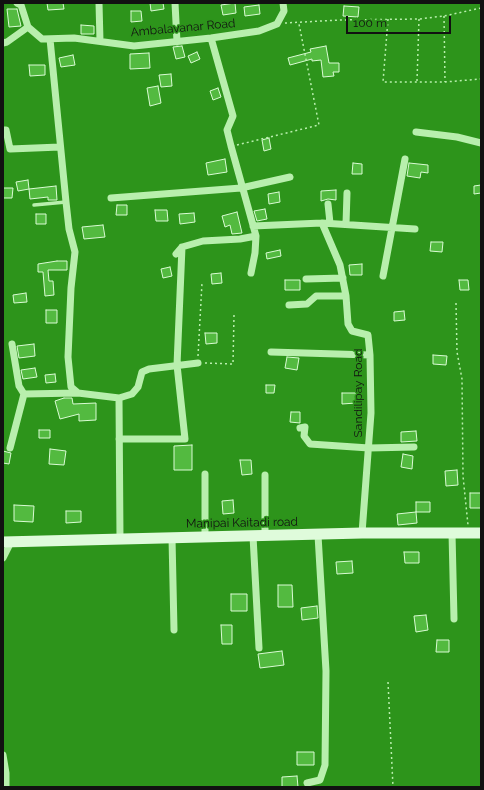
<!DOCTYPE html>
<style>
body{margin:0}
#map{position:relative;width:484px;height:790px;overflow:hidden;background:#2d941b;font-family:Raleway,sans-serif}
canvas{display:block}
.frame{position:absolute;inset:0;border:4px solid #111;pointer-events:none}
.scale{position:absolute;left:346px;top:16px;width:105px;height:18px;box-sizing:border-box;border:2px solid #111;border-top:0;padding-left:5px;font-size:12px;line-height:14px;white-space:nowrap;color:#111;-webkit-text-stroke:3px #2d941b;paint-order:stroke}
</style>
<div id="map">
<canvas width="484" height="790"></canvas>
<div class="frame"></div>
<div class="scale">100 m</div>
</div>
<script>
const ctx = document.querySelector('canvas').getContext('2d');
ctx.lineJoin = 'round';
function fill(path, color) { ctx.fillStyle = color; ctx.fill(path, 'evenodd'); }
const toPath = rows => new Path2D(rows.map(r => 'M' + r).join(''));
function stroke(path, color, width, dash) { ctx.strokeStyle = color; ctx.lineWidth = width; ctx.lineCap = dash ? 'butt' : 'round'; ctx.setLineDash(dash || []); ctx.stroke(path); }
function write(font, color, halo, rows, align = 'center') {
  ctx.font = font + ' Raleway,sans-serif'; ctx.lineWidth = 3; ctx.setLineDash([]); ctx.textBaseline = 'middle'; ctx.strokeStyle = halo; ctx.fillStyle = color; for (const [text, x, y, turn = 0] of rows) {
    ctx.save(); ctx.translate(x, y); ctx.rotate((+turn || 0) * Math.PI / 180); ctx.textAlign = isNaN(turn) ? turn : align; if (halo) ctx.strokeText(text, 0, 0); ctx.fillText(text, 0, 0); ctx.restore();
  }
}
const building = toPath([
 [47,3,63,3,64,9,48,10,47,3],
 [150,3,163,3,164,9,151,11,150,3],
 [235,3,236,13,223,15,221,5,235,3],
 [259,5,260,14,245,16,244,7,259,5],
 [344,6,359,7,358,17,343,16,344,6],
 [17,9,21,26,9,27,7,9,17,9],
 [131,11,141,11,142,21,131,22,131,11],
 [81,25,94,26,94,34,81,34,81,25],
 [182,46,185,57,176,59,173,47,182,46],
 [326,46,329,63,339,63,339,72,333,72,334,76,323,77,321,60,312,61,312,59,290,65,288,58,311,52,310,49,326,46],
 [197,52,200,59,191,63,188,56,197,52],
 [149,53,150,68,130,69,130,54,149,53],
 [73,55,75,65,61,67,59,58,73,55],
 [29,65,45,65,45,75,30,76,29,65],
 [171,74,172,86,161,87,159,75,171,74],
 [158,86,161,103,150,106,147,88,158,86],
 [218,88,221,97,213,100,210,91,218,88],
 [269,138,271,149,264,151,262,140,269,138],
 [225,159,227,172,208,175,206,163,225,159],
 [353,163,362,164,362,174,352,174,353,163],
 [409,163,428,165,428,173,421,172,420,178,407,176,409,163],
 [28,180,29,189,18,191,16,182,28,180],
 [481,185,481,193,474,194,474,186,481,185],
 [56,186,57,200,48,200,48,197,30,199,29,189,56,186],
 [3,188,13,188,12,198,3,198,3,188],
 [336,190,336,200,328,199,321,201,321,191,336,190],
 [279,192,280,202,269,204,268,194,279,192],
 [117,205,127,205,127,215,116,215,117,205],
 [265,209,267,219,257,221,254,211,265,209],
 [155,210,167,210,168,221,156,221,155,210],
 [237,212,242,233,232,234,230,225,225,227,222,216,237,212],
 [194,213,195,222,180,224,179,214,194,213],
 [36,214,46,214,46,224,36,224,36,214],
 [103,225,105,237,84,239,82,227,103,225],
 [431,242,443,242,442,252,430,251,431,242],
 [280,250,281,256,267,259,266,253,280,250],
 [57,261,67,261,67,270,48,270,49,281,53,281,54,295,45,296,43,272,38,272,38,264,57,261],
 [362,264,362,275,350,275,349,265,362,264],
 [170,267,172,276,163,278,161,269,170,267],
 [221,273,222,283,212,284,211,274,221,273],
 [285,280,300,280,300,290,285,290,285,280],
 [459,280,468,280,469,290,460,290,459,280],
 [26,293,27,302,14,303,13,295,26,293],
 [46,310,57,310,57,323,46,323,46,310],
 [404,311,405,320,394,321,394,312,404,311],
 [205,333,217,333,217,343,206,344,205,333],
 [34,344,35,356,19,358,17,346,34,344],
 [433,355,447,356,446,365,433,364,433,355],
 [287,357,299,358,297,370,285,368,287,357],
 [35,368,37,377,23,379,21,370,35,368],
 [55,374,56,382,46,383,45,375,55,374],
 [266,385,275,385,274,393,266,393,266,385],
 [342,393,356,393,356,403,342,404,342,393],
 [64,398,72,398,73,404,96,403,96,420,79,421,79,414,60,419,55,401,64,398],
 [291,412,300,412,300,423,290,422,291,412],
 [39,430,50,430,50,438,39,438,39,430],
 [416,431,417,441,401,442,401,432,416,431],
 [192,445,192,470,174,470,174,446,192,445],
 [50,449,66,451,64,465,49,464,50,449],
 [3,451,11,453,9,464,3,463,3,451],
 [403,454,413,456,412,469,401,467,403,454],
 [240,460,251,460,252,474,242,475,240,460],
 [457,470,458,485,446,486,445,471,457,470],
 [470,493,481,493,481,508,470,508,470,493],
 [233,500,234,513,223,514,222,501,233,500],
 [416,502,430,502,430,512,416,512,416,502],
 [14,505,34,506,33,522,14,521,14,505],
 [66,511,81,511,81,522,66,523,66,511],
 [416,512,417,523,398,525,397,514,416,512],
 [404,552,419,552,419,563,405,563,404,552],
 [352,561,353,573,337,574,336,562,352,561],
 [278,585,292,585,293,607,278,607,278,585],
 [231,594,247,594,247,611,231,611,231,594],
 [317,606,318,618,302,620,301,608,317,606],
 [426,615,428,630,416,632,414,616,426,615],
 [221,625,232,625,232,644,222,644,221,625],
 [437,640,449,640,449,652,436,652,437,640],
 [282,651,284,665,260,668,258,654,282,651],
 [297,752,314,752,314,765,297,765,297,752],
 [297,776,298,787,282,787,282,777,297,776]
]);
fill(building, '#53ba40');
stroke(building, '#dafbd4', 1);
stroke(toPath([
 [444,16,445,82],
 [388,19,383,82,445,82,481,79],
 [285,23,340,20,419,19,444,16,481,8],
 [417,81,419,19],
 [237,145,319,125,299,24],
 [456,303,457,352,462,379,463,476,468,525],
 [198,356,202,283],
 [205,363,233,364,234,315],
 [388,682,393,787]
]), '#b8efad', 1.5, [2, 3]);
stroke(toPath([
 [34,205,66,202]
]), '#b8efad', 3.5);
stroke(toPath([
 [17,3,21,5,28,27,42,39,74,38,134,46,211,38,259,31,277,24,284,11,283,3],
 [99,3,100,41],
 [175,3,177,42],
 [211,38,233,116,227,130,231,146,256,236,255,253,251,273],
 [50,39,66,202,69,229,75,252,71,288,68,357,71,387,78,393,119,398,132,394,138,387,142,372,149,369,198,363],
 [3,43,7,42,28,27],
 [3,130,6,130,10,149,60,147],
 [416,132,457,137,481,143],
 [111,198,241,188,290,177],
 [328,204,330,223],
 [322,223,415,229],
 [346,224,347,193],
 [253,226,322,223,340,265,346,296,348,324,352,331,368,335,370,355,371,413,362,533],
 [176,254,182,247,203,241,240,239,256,236],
 [383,276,405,159],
 [306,279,343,278],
 [289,305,307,304,316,296,346,296],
 [12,344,19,386,24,394,78,393],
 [271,352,370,355],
 [119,398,120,539],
 [300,428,305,427,304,436,310,444,369,448,414,447],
 [119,439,185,439,177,365,182,247],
 [10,448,24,394],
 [205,474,205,537],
 [265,475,265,536],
 [452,533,454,619],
 [253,536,259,648],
 [172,538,174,630],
 [3,558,11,542],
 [3,755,6,773,6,787],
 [307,783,320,780,325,765,326,671,318,535]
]), '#b8efad', 7);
stroke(toPath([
 [3,542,362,533,481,533]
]), '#dffbdb', 11);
write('12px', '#111', '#2d941b', [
 ["Ambalavanar Road",183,28,-5],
 ["Sandilipay Road",358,393,-90],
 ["Manipai Kaitadi road",242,523,-1]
]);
</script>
